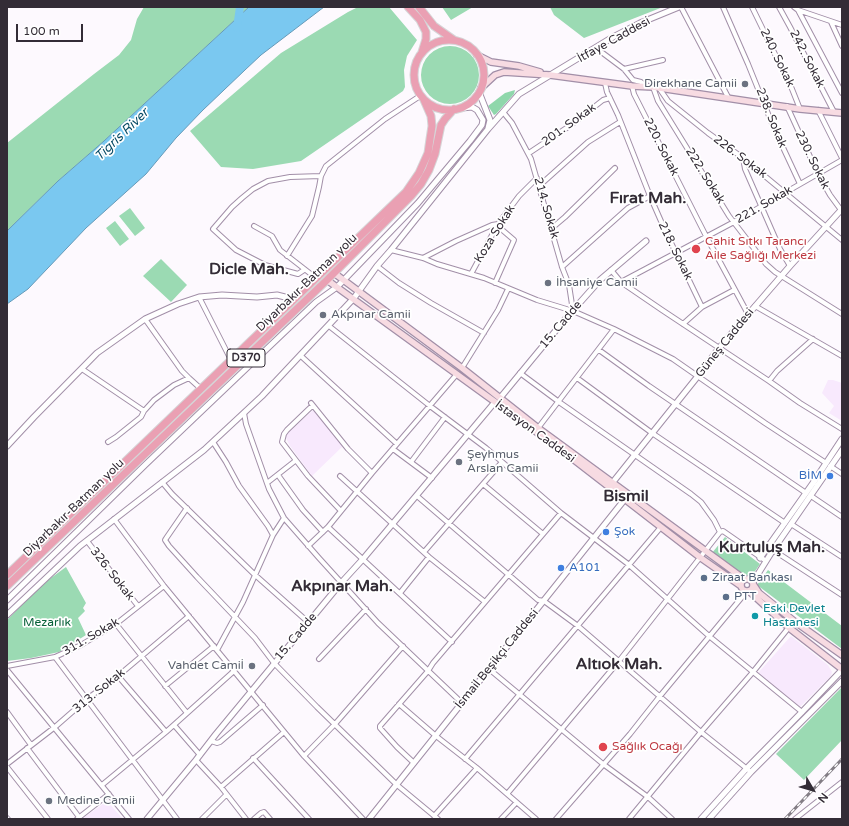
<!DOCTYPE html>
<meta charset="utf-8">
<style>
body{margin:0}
#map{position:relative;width:849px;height:826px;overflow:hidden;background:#fdf9fe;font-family:"Varela Round",sans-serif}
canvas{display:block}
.frame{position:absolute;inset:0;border:8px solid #332c36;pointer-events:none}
.north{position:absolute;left:793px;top:770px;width:40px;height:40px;-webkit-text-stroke:3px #fff;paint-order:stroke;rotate:128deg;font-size:11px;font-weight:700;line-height:16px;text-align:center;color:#332c36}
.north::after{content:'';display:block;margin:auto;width:14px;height:18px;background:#332c36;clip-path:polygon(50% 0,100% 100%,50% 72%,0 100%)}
.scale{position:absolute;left:16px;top:24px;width:67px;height:18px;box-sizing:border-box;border:2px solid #332c36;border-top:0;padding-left:5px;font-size:12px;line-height:14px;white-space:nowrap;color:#332c36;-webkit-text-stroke:3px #fff;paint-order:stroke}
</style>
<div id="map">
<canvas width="849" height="826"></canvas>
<div class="frame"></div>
<div class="north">N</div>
<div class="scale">100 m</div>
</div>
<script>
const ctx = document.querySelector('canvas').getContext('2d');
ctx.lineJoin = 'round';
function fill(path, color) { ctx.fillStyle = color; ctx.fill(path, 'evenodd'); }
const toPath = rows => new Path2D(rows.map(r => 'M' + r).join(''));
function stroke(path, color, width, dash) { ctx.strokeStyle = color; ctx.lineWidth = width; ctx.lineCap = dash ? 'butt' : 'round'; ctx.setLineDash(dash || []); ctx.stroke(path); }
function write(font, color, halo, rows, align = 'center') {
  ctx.font = font + ' "Varela Round",sans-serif'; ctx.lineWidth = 3.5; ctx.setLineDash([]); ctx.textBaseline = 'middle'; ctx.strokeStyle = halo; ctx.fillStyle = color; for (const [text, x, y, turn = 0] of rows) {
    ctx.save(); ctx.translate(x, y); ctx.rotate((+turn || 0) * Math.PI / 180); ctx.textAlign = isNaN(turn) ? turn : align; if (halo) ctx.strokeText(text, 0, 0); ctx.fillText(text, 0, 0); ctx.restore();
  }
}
fill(toPath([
 [828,380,833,380,842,383,842,421,829,413,834,406,822,393],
 [313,410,343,446,312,476,290,446,285,436],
 [791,636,828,665,832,672,831,676,800,707,758,673],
 [107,801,123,819,82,819]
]), '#f8e9fd');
fill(toPath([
 [144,7,249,7,104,141,58,181,7,231,7,143,94,74,119,55,131,40,137,19],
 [358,7,389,7,417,40,407,56,404,70,405,87,403,91,301,161,253,169,221,167,190,131,281,53,348,12],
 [442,7,473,7,451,20],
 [550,7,663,7,584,38,554,15],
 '421 75a29 29 0 1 1 58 0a29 29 0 1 1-58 0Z',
 [130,208,145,228,135,236,119,216],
 [115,221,129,239,120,246,106,228],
 [161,259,187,285,171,302,143,276],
 [725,537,760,564,751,577,744,575,712,553],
 [66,567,86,603,83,608,85,611,78,618,86,635,59,652,31,658,7,661,7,620,44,583],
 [768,570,842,626,842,649,757,585],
 [842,687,842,740,804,780,776,754]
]), '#9bdab3');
fill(toPath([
 [515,90,514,94,496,114,494,115,488,106,505,93]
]), '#8fd7ab');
const water = toPath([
 [249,7,324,7,261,55,245,70,203,110,176,138,146,174,86,228,28,289,7,304,7,231,58,181,104,141,249,7]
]);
fill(water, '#7ac8f0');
stroke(water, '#6599b8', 1);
stroke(toPath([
 [237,28,240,7]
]), '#7ac8f0', 8);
const minor = toPath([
 [681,7,728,97],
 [723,7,748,64,773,126,800,184],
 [752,7,792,89,800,109],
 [779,7,790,27,834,112],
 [794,7,798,10,842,25],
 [798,10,842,93],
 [831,22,842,46],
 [596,48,624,69,633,80,641,82,647,87],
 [624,69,663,60],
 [605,83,607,92,618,115,650,196,664,228,702,307],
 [632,86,634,94,706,236,748,314],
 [653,87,658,101,729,216,766,264,775,272,842,314],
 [659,88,668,101,708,133,743,158,842,240],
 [787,106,818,174,830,195,841,210],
 [818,110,842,158],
 [503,112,512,123,531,159,562,267,569,285,573,311],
 [529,153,571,125,603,100,610,98],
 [743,158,745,169,780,249,790,266],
 [539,186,588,142,620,122],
 [254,226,272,236,280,250,316,278],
 [552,228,565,217,615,168],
 [391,250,423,258,437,264,484,278,537,300,573,311,614,329,673,359,765,423,826,463],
 [287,256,312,216,319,187,321,176,326,166,385,119,420,96],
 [423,258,456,241,492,225,498,224,500,228,514,240,495,283],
 [377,266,399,283,431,303,484,333],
 [562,267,628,208,650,196],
 [304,270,298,274,265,265,236,250,213,229,232,207,242,198,253,189,268,181,290,177,321,176],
 [611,270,621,282,662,310,769,381,800,403,842,429],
 [471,274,498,224,519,196,537,178],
 [621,282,734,222,842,160],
 [199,297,231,360],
 [755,306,842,356],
 [145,319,182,371,189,378],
 [683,324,702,307,734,290],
 [329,326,430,406,486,448,561,513,628,564,709,636,802,712],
 [599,350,649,386,806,493],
 [301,356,397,444],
 [462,368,498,310,508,289],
 [82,369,144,411],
 [520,373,559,402,691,494,701,502,714,520,720,532],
 [577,378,652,433,785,523],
 [769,381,777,371,813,339],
 [311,403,348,449,372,473],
 [312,406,287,430,284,434,282,442,308,476,341,511],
 [244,413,246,424,269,489,284,518,319,558,378,623,462,703],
 [538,428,614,329],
 [108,442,116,437,141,417,144,411,154,400,174,385,189,378,200,388],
 [213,442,226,462,239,486,268,526,273,535],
 [393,449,432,478],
 [411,462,445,417],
 [830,466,842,474],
 [278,475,303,510,323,532],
 [340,476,429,557,485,602],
 [162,482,172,494,254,574,308,622],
 [267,483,295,461],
 [483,484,543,534],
 [417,496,538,600,544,601,578,626,701,732,751,772],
 [811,496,842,517],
 [187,508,167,537,165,540,169,546,197,577,255,638,274,663,317,707,397,785,438,819],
 [114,519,164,586,304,756,363,819],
 [791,524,842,557],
 [328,527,452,642],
 [87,541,138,606],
 [308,546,328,527,372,473,457,374],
 [773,550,842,595],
 [424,552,502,462],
 [400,593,429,557],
 [116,624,187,713],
 [217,650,243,602,273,535,284,518],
 [55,657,177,819],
 [319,659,366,609],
 [7,666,55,657,81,645,116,624,164,586],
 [489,669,603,764,648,797,672,819],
 [7,670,129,819],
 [118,676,166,732],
 [165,686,214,646],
 [399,704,436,736,477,768,536,819],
 [7,712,31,745],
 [174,725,200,755],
 [211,741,217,743,220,742,263,705],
 [27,748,79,817],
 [304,756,335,724,403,646],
 [253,758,309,819],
 [465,759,661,527],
 [196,760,221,787,246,819],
 [414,763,397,747,380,728,380,726,428,671,433,663,561,513],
 [7,764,55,727,87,699,118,676,189,616],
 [7,767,48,819],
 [102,785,166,732,234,671],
 [221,787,284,732],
 [507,794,619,661,720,532,723,531,766,561],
 [434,816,477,768],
 [7,818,8,819],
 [77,819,109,794],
 [202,819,226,795],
 [254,819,261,813,264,812,270,819],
 [501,819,516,803],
 [556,819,630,734,660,696,747,591],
 [629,819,701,732,753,672,794,621],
 [795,819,842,782]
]);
const tertiary = toPath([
 [479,92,490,120,488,128],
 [500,398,567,317,600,280,646,241],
 [7,446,34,417,97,353,145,319,178,304,199,297,222,295,257,297,277,295,293,299],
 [613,482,698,376,719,348,790,266,842,209],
 [760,558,813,483,842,439],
 [753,582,773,550,842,450],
 [7,600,146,464,316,302,337,287,418,203,470,141,482,125,483,120,477,110,472,107,462,108],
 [7,615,80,546,204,450,262,396,354,298,377,266,391,250,488,129,519,94,613,37,640,23,679,7],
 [147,819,196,760,216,734,341,583,363,559,495,402],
 [369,819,625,499],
 [701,819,747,768,802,712,842,670],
 [709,819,751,772,842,681]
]);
const secondary = toPath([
 [477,55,491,62,519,66,540,72],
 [481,88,495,75,504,72,550,75,632,86,653,87,800,109,842,113],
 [334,273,462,368,538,428,744,579],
 [327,280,564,452,701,558,741,586],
 '741 585a6 6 0 1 1 12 0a6 6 0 1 1-12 0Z',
 [753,584,759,593,794,621,842,655],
 [749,591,788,627,842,669]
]);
const trunk = toPath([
 [408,7,420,20,426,32,426,39,422,52],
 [419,7,434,26,454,40],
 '414 75a35 35 0 1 1 70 0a35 35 0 1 1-70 0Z',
 [7,575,406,192,419,173,428,153,430,139,432,126,431,116,424,100],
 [7,586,327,280,411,196,421,184,429,170,435,154,441,125,445,119,454,109]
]);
stroke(minor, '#a28fa8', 6);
stroke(tertiary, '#a28fa8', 7);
stroke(secondary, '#a28fa8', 8);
stroke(trunk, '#d6d5d7', 9);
stroke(minor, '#fff', 4);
stroke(tertiary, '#fff', 5);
stroke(secondary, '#f7dbe2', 5.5);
stroke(trunk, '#eaa0b3', 7);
const rail = toPath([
 [785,819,842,759]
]);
stroke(rail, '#837d85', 3);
stroke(rail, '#fff', 1.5, [4.5]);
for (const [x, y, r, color] of [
 [745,84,4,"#6b7280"],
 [696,249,5,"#e0444e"],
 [548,283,4,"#6b7280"],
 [323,315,4,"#6b7280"],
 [459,462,4,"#6b7280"],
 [830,476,4,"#3f7fe0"],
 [606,532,4,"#3f7fe0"],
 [561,568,4,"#3f7fe0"],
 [704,578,4,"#5c6f8a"],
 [726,597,4,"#5c6f8a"],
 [755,616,4,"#0f9aa8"],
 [252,666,4,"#6b7280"],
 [603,747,5,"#e0444e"],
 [49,801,4,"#6b7280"]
]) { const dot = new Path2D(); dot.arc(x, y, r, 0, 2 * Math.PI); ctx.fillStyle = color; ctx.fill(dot); stroke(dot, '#fff', 1.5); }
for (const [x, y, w] of [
 [246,358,38]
]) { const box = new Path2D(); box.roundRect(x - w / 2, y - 9, w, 18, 3); ctx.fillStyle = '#fff'; ctx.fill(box); stroke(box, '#332c36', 1); }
write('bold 11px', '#332c36', null, [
 ["D370",246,358]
]);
write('12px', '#332c36', '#fff', [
 ["İtfaye Caddesi",614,40,-29],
 ["240. Sokak",777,58,64],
 ["242. Sokak",807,59,63],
 ["238. Sokak",771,118,68],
 ["201. Sokak",569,125,-36],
 ["220. Sokak",661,147,63],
 ["226. Sokak",740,157,37],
 ["230. Sokak",812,160,64],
 ["222. Sokak",705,176,58],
 ["221. Sokak",764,205,-30],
 ["214. Sokak",546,208,74],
 ["Koza Sokak",495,234,-58],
 ["218. Sokak",675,251,64],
 ["Diyarbakır-Batman yolu",307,283,-44],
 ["15. Cadde",561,325,-50],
 ["Güneş Caddesi",725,343,-51],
 ["İstasyon Caddesi",535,432,36],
 ["Diyarbakır-Batman yolu",74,508,-44],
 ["326. Sokak",112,574,52],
 ["311. Sokak",91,637,-30],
 ["15. Cadde",296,637,-50],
 ["İsmail Beşikçi Caddesi",497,659,-51],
 ["313. Sokak",99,691,-39]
]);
write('12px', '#5b616d', '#fff', [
 ["Direkhane Camii",737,84,"right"],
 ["İhsaniye Camii",556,283],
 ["Akpınar Camii",331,315],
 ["Şeyhmus",467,455],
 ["Arslan Camii",467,469],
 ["Vahdet Camiİ",244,666,"right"],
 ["Medine Camii",57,801]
], 'left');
write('12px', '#be3a42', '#fff', [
 ["Cahit Sıtkı Tarancı",705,242],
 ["Aile Sağlığı Merkezi",705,256],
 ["Sağlık Ocağı",612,747]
], 'left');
write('12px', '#366cbe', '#fff', [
 ["BİM",822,476,"right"],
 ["Şok",614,532],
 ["A101",569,568]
], 'left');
write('12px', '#4e5e75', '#fff', [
 ["Ziraat Bankası",712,578],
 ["PTT",734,597]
], 'left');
write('12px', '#0d838f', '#fff', [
 ["Eski Devlet",763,609],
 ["Hastanesi",763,623]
], 'left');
write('12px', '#086139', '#fff', [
 ["Mezarlık",47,623]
]);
write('italic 13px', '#064a65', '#fff', [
 ["Tigris River",122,135,-44]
]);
write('bold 16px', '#332c36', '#fff', [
 ["Fırat Mah.",648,199],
 ["Dicle Mah.",249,270],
 ["Bismil",626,497],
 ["Kurtuluş Mah.",772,548],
 ["Akpınar Mah.",342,587],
 ["Altıok Mah.",619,665]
]);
</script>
